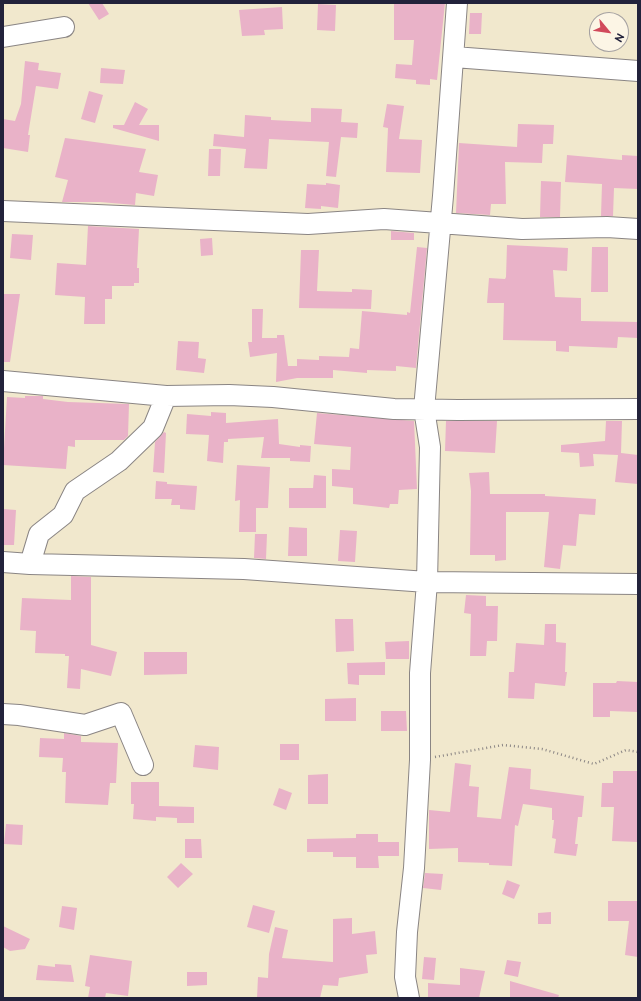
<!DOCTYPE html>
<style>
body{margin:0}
#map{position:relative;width:641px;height:1001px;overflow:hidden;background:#f1e8cd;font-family:"Balsamiq Sans",sans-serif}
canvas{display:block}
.frame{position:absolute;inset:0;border:4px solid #22223b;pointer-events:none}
.north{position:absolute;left:589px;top:12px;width:40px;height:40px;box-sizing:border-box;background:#fcf5e5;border:1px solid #a5a1a1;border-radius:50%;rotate:119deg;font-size:11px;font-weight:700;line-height:16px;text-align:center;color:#22223b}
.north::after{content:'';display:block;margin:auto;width:14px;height:18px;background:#d1495b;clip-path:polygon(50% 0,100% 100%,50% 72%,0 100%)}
</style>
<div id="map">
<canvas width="641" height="1001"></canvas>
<div class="frame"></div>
<div class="north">N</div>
</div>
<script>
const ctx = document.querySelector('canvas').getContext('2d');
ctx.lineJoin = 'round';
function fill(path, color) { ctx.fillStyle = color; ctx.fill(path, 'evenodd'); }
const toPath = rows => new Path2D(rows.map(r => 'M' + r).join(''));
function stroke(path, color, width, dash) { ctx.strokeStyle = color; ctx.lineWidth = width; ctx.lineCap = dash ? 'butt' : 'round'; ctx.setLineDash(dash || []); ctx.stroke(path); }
fill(toPath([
 [88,3,102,3,109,14,99,20],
 [394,3,445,3,437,80,430,79,430,85,416,84,416,80,395,78,396,64,412,65,414,40,394,40],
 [318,4,336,5,335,31,317,30],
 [282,7,283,29,264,30,265,35,242,36,239,10],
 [470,13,482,13,481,34,469,34],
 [25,61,39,63,38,70,61,73,58,89,36,86,28,135,30,135,28,152,3,148,3,119,15,121,21,104],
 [101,68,125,70,123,84,100,83],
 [89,91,103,95,95,123,81,119],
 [135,102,148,109,139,125,159,125,159,141,113,128,113,125,124,125],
 [387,104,404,106,399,139,422,140,420,173,386,172,388,128,383,127],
 [311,108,342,109,341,122,358,123,357,138,341,137,336,177,326,176,329,142,269,139,267,169,244,168,246,149,213,146,214,134,244,137,245,115,271,117,271,120,311,122],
 [518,124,554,125,553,144,543,144,542,163,505,162,506,204,491,204,490,215,456,213,459,143,517,147],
 [65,138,146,149,139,172,158,175,154,196,136,193,135,205,100,202,62,202,68,180,55,177],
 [209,149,221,149,220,176,208,176],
 [567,155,622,160,622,155,638,156,638,189,614,188,613,216,601,216,602,184,565,182],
 [541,181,561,182,560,217,540,217],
 [326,183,340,185,338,208,321,206,321,209,305,208,307,184,326,185],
 [88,226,139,229,137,268,139,268,139,283,134,283,134,286,112,286,112,299,105,299,105,324,84,324,85,297,55,295,57,263,86,265],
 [391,231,414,233,414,240,391,240],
 [12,234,33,235,31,260,10,258],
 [212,238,213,255,201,256,200,239],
 [507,245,568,248,567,271,553,270,555,297,581,298,581,321,638,322,638,338,618,337,617,348,569,346,569,352,556,351,556,341,503,340,504,303,487,303,489,278,505,279,506,277],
 [417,247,427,248,416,368,396,366,396,371,367,370,367,373,333,370,333,378,297,378,276,382,277,353,250,357,248,342,252,342,252,309,263,309,262,338,277,338,277,335,284,335,288,366,297,366,297,359,319,360,319,356,349,357,350,348,359,349,362,311,407,315,407,312,410,313],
 [592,247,608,247,608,292,591,292],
 [301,250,319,250,317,291,352,292,352,289,372,290,371,309,299,308],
 [3,294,20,294,10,362,3,362],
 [178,341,199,342,198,358,206,359,204,373,176,370],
 [25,396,43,396,43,399,68,402,129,404,128,436,124,440,75,440,75,447,68,446,66,469,3,465,7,397,25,398],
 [211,412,226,413,226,423,278,419,279,444,300,447,300,445,311,446,310,462,290,461,290,458,261,458,264,437,228,439,228,442,224,442,223,463,207,461,209,435,186,434,187,414,211,416],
 [317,413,414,421,417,489,399,490,398,504,390,504,389,508,353,504,353,488,332,486,332,469,350,470,351,447,314,444],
 [446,421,497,421,495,453,445,451],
 [606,421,622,421,621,453,638,455,638,484,615,482,618,455,593,454,594,466,580,467,579,453,561,452,561,445,605,441],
 [164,432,166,433,164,473,153,472,155,442],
 [237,465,270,467,268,508,256,508,256,532,239,532,240,500,235,501],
 [489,472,490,494,545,494,545,496,596,499,595,515,579,514,576,546,563,545,560,569,544,567,549,512,506,512,506,560,495,561,495,555,470,555,471,491,469,473],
 [314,475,326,476,326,508,289,508,289,488,313,488],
 [156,481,167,482,167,484,197,486,195,510,180,509,180,505,171,505,172,499,155,499],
 [3,509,16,510,14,545,3,545],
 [289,527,307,528,307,556,288,556],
 [340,530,357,531,355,562,338,561],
 [255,534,267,534,266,559,254,558],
 [71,576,91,577,91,645,117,652,111,676,81,669,80,689,67,688,69,656,65,656,65,654,35,653,36,631,20,630,22,598,71,600],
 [466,595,486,596,486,606,498,606,497,641,487,641,486,656,470,656,471,614,464,613],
 [335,619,353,619,354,651,336,652],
 [545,624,556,624,556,642,566,643,565,672,567,672,565,686,535,683,534,699,508,698,509,672,514,672,516,643,544,645],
 [409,641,409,659,386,659,385,642],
 [144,652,187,652,187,674,144,675],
 [385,662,385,675,359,675,359,685,348,684,347,663],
 [617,681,638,682,638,712,610,711,610,717,593,717,593,683,616,683],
 [356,698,356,721,325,721,325,699],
 [381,711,406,711,407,731,381,731],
 [64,733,81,736,81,742,118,743,116,783,110,783,108,805,65,803,66,772,62,772,63,758,39,757,40,738,64,739],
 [280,744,299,744,299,760,280,760],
 [195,745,219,747,218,770,193,767],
 [455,763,471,765,469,786,479,787,477,817,501,819,509,767,531,769,530,789,584,796,582,817,578,817,575,844,578,844,576,856,554,853,556,839,552,838,554,820,552,820,552,808,523,804,518,826,515,825,512,866,489,865,489,863,458,862,458,848,429,849,429,810,450,812],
 [613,771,638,771,638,842,612,841,614,807,601,807,602,783,613,783],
 [328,774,328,804,308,804,308,775],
 [131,782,159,782,159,806,194,807,194,823,177,823,177,818,156,817,156,821,133,819,134,804,131,804],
 [279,788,292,793,286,810,273,805],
 [6,824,23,825,22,845,4,844],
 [356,834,378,834,378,842,399,842,399,856,378,856,379,868,356,868,356,857,333,857,333,852,307,852,307,839,356,838],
 [185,839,201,839,202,858,185,858],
 [181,863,193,874,178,888,167,877],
 [425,873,443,874,441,890,423,888],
 [507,880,520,885,514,899,502,894],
 [608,901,638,901,638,957,625,955,629,921,608,921],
 [253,905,275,911,269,933,247,927],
 [62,906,77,908,74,930,59,927],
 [551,912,551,924,538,924,538,913],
 [352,918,352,934,375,931,377,954,366,955,368,973,339,978,338,986,323,985,320,998,257,998,258,977,268,978,269,954,275,927,288,930,282,958,333,962,333,919],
 [3,926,30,939,25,949,10,951,3,947],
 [90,955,132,961,128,996,106,993,105,998,88,998,90,987,85,986],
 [424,957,436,958,434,980,422,979],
 [507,960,521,962,518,977,504,974],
 [55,964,71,965,74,982,36,980,38,965,55,967],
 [460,968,485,971,479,998,428,998,428,983,460,985],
 [187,972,207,972,207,985,187,986],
 [510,981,559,995,558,998,510,998]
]), '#e9b2c8');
const minor = toPath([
 [3,37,64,27],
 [454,57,638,71],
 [3,211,308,224,384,219,522,229,607,227,638,229],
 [3,381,166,396,229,395,273,397,394,409,458,410,638,409],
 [3,562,30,564,244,569,427,582,638,584],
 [30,564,39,534,63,515,75,491,119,461,153,428,166,396],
 [3,714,19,715,85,725,121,713,143,765],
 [409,998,405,977,407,932,414,868,420,760,420,673,427,582,430,447,424,409,443,196,457,3]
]);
stroke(minor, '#8a8584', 22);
stroke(toPath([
 [435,757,503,745,542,749,594,764,626,750,638,752]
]), '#8a8584', 2.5, [1, 3]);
stroke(minor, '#fff', 20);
</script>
